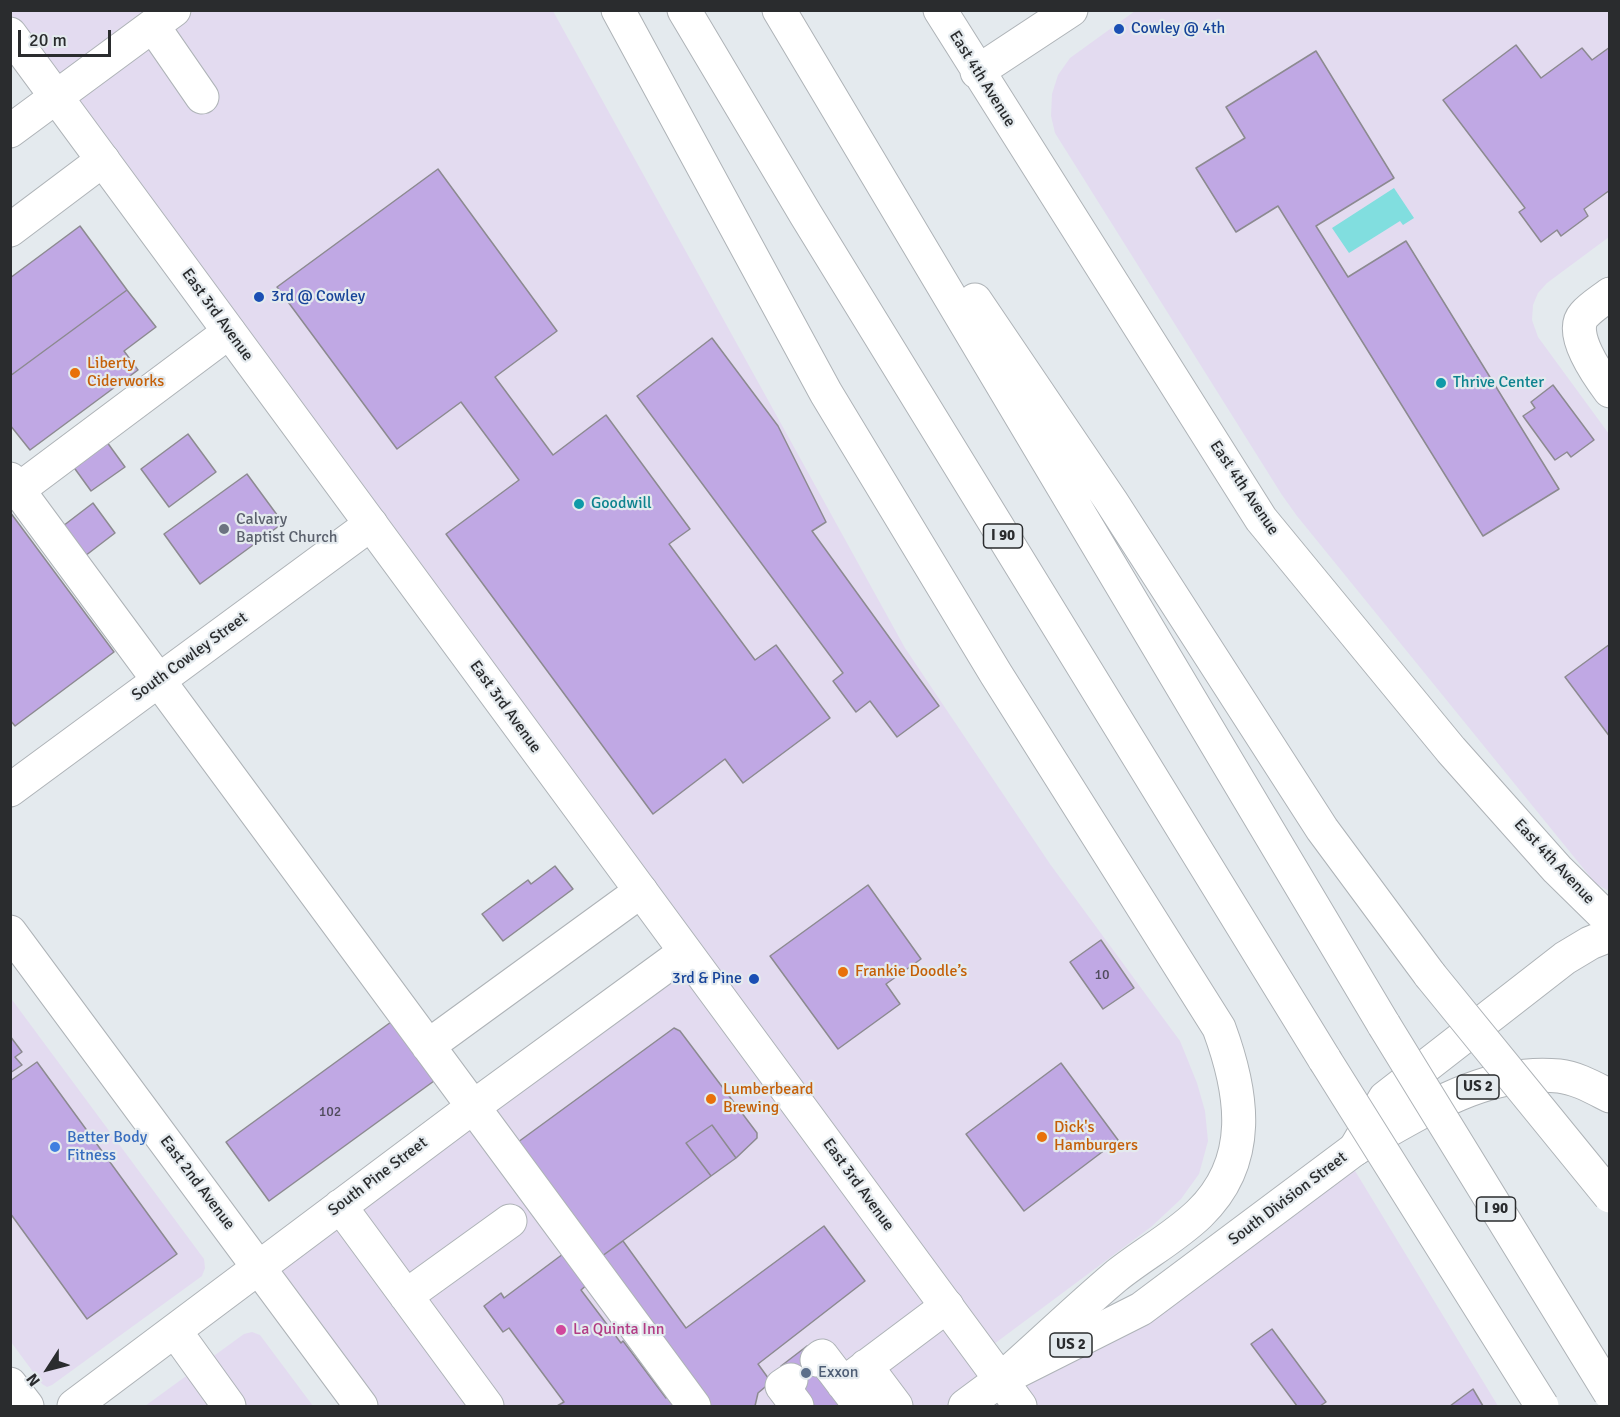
<!DOCTYPE html>
<html>
<head>
<meta charset="utf-8">
<style>
	body { margin:0 }
	#map { position:relative; width:1620px; height:1417px; overflow:hidden; background:#e4eaee; font-family:Signika,sans-serif }
	canvas { display:block }
	.frame { position:absolute; inset:0; border:12px solid #2a2c2e; pointer-events:none }
	.north { position:absolute; left:18px; top:1339px; width:60px; height:60px; -webkit-text-stroke:4px #e4eaee; paint-order:stroke; rotate:234deg; font-size:16px; font-weight:700; line-height:24px; text-align:center; color:#2a2c2e }
	.north::after { content:''; display:block; margin:auto; width:21px; height:27px; background:#2a2c2e; clip-path:polygon(50% 0,100% 100%,50% 72%,0 100%) }
	.scale { position:absolute; left:18px; top:30px; width:93px; height:27px; box-sizing:border-box; border:3px solid #2a2c2e; border-top:0; padding-left:8px; font-size:18px; line-height:21px; white-space:nowrap; color:#2a2c2e; -webkit-text-stroke:4px #e4eaee; paint-order:stroke }
</style>
</head>
<body>
<div id="map">
<canvas width="1620" height="1417"></canvas>
<div class="frame"></div>
<div class="north">N</div>
<div class="scale">20 m</div>
</div>
<script>
const ctx = document.querySelector('canvas').getContext('2d');
ctx.lineJoin = 'round';
function fillPath(path, color) { ctx.fillStyle = color; ctx.fill(path, 'evenodd'); }
function trace(path, color, width, dash) { ctx.strokeStyle = color; ctx.lineWidth = width; ctx.lineCap = dash ? 'butt' : 'round'; ctx.setLineDash(dash || []); ctx.stroke(path); }
function write(font, color, halo, rows, align = 'center') {
  ctx.font = font + ' Signika,sans-serif'; ctx.lineWidth = 4.5; ctx.setLineDash([]); ctx.textBaseline = 'middle'; ctx.strokeStyle = halo; ctx.fillStyle = color; for (const [text, x, y, turn = 0] of rows) {
    ctx.save(); ctx.translate(x, y); ctx.rotate((+turn || 0) * Math.PI / 180); ctx.textAlign = isNaN(turn) ? turn : align; if (halo) ctx.strokeText(text, 0, 0); ctx.fillText(text, 0, 0); ctx.restore();
  }
}
fillPath(new Path2D(`
	M10 11H553L905 648 1050 864 1180 1041 1197 1083 1205 1111 1208 1141 1199 1174 1181 1199 1151 1227 982 1353 1000 1380 1141 1309 1346 1156 1498 1406H361L258 1267 685 952 11 34Z
	M1135 11H1609V237L1547 283 1538 293 1533 305 1532 320 1538 337 1609 434V891L1596 884 1297 516 1282 495 1055 133 1051 116 1052 94 1058 75 1070 58Z
	M10 997 204 1259 205 1268 202 1276 52 1385 47 1387 42 1384 11 1342Z
	M252 1332 260 1335 313 1406H145L244 1334Z`), '#e3dbf0');
fillPath(new Path2D(`
	M1394 188 1414 218 1403 225 1400 221 1349 253 1332 228Z`), '#81dedf');
const building = new Path2D(`
	M1516 45 1541 78 1582 48 1592 60 1610 47V190L1584 209 1588 216 1561 236 1557 230 1541 242 1519 212 1525 208 1443 100Z
	M1316 51 1394 178 1316 226 1348 277 1406 241 1559 489 1483 536 1278 206 1236 232 1196 168 1245 138 1226 107Z
	M438 169 557 331 495 377 553 455 606 415 690 529 669 544 755 660 776 645 830 718 743 783 725 759 653 814 446 534 519 480 461 402 397 449 277 287Z
	M80 226 127 290 10 376V278Z
	M127 290 156 327 124 351 138 370 30 450 10 425V376Z
	M712 338 778 426 826 522 812 531 939 706 897 737 870 701 856 712 833 681 843 673 637 396Z
	M1553 385 1594 440 1571 457 1567 452 1555 460 1523 416 1535 408 1531 402Z
	M188 434 216 472 169 507 141 469Z
	M104 438 125 467 91 491 70 462Z
	M247 474 283 523 200 584 164 534Z
	M93 503 115 533 85 556 63 526Z
	M10 512 114 652 15 726 10 720Z
	M1610 644V737L1565 677Z
	M555 866 573 889 503 941 482 914 528 880 531 884Z
	M868 885 921 959 886 984 900 1004 838 1049 770 956Z
	M1101 940 1134 988 1103 1009 1070 962Z
	M391 1022 434 1081 269 1201 226 1142Z
	M674 1028 680 1031 757 1133V1138L736 1158 712 1125 686 1143 711 1176 598 1259 514 1145Z
	M10 1036 22 1052 15 1057 22 1065 10 1073Z
	M37 1062 177 1254 87 1319 10 1213V1081Z
	M1061 1063 1118 1140 1024 1211 966 1134Z
	M712 1125 736 1158 711 1176 686 1143Z
	M824 1226 865 1281 758 1364 771 1382 758 1393 755 1406H706L598 1259 623 1241 686 1328Z
	M567 1251 590 1282 581 1290 621 1343 623 1341 666 1398 675 1392 686 1406H557L564 1402 509 1328 503 1332 484 1306 501 1293 504 1298Z
	M1272 1329 1326 1402 1320 1406H1297L1251 1344Z
	M807 1346 851 1406H810L781 1366Z
	M1473 1389 1483 1406H1450Z`);
fillPath(building, '#c0a8e4');
trace(building, '#8c8a90', 1.5);
const minor = new Path2D(`
	M940 10 1261 519 1451 750 1557 869 1610 921
	M153 26 202 97
	M977 72 1071 10
	M10 131 174 10
	M10 230 103 160
	M1610 294C1601 301 1591 307 1584 315 1568 333 1598 375 1610 391
	M10 479 694 1406
	M18 490 229 332
	M10 790 371 524
	M428 1046 641 891
	M1355 1149 1385 1098 1565 958 1590 943 1610 935
	M340 1206 487 1406
	M406 1296 510 1221
	M175 1331 229 1406
	M817 1360 822 1356 860 1406
	M866 1366 896 1406
	M791 1380 782 1386 797 1406
	M10 1384 27 1406
	M843 1384 947 1306
	M74 1406 473 1107 685 952`);
const major = new Path2D(`
	M10 34 1020 1406
	M10 932 361 1406
	M965 1406 1000 1380 1141 1309 1355 1149`);
const highway = new Path2D(`
	M618 10 826 393 996 674 1219 1028C1243 1093 1254 1161 1199 1214 1174 1238 1142 1255 1115 1277 1076 1310 1039 1346 1000 1380
	M684 10 806 215 1325 1060
	M779 10 1384 1025
	M975 300 1111 501 1322 829 1430 975
	M1355 1149C1418 1115 1484 1068 1559 1076 1577 1078 1594 1088 1610 1096`);
trace(minor, '#aeb3b7', 35);
trace(major, '#aeb3b7', 35);
trace(highway, '#aeb3b7', 35);
trace(minor, '#fff', 33);
trace(major, '#fff', 33);
trace(highway, '#fff', 33);
const highwayBridge = new Path2D(`
	M1430 975 1610 1196
	M1384 1025 1610 1393
	M1325 1060 1542 1406`);
trace(highwayBridge, '#aeb3b7', 35, []);
trace(highwayBridge, '#fff', 33);
for (const [x, y, r, color] of [
	[1119,29,6,"#1a4fb4"],
	[259,297,6,"#1a4fb4"],
	[75,373,6,"#e8710a"],
	[1441,383,6,"#0f9aa8"],
	[579,504,6,"#0f9aa8"],
	[224,529,6,"#6b7280"],
	[843,972,6,"#e8710a"],
	[754,979,6,"#1a4fb4"],
	[711,1099,6,"#e8710a"],
	[1042,1137,6,"#e8710a"],
	[55,1147,6,"#3f7fe0"],
	[561,1330,6,"#d1479c"],
	[806,1373,6,"#5c6f8a"]
]) { const dot = new Path2D(); dot.arc(x, y, r, 0, 2 * Math.PI); ctx.fillStyle = color; ctx.fill(dot); trace(dot, '#e4eaee', 2); }
write('14px', '#504b5c', null, [
	["10",1102,975],
	["102",330,1112]
]);
for (const [x, y, w] of [
	[1003,536,39],
	[1478,1087,42],
	[1496,1209,39],
	[1071,1345,42]
]) { const box = new Path2D(); box.roundRect(x - w / 2, y - 12, w, 24, 4.5); ctx.fillStyle = '#e4eaee'; ctx.fill(box); trace(box, '#2a2c2e', 1.5); }
write('bold 15px', '#2a2c2e', null, [
	["I 90",1003,536],
	["US 2",1478,1087],
	["I 90",1496,1209],
	["US 2",1071,1345]
]);
write('16px', '#164399', '#e4eaee', [
	["Cowley @ 4th",1131,29],
	["3rd @ Cowley",271,297],
	["3rd & Pine",742,979,"right"]
], 'left');
write('16px', '#2a2c2e', '#e4eaee', [
	["East 4th Avenue",982,79,58],
	["East 3rd Avenue",217,315,54],
	["East 4th Avenue",1244,488,56],
	["South Cowley Street",190,657,-36],
	["East 3rd Avenue",505,707,54],
	["East 4th Avenue",1554,862,47],
	["South Pine Street",378,1177,-37],
	["East 2nd Avenue",197,1183,53],
	["East 3rd Avenue",858,1185,54],
	["South Division Street",1288,1199,-37]
]);
write('16px', '#c56008', '#e4eaee', [
	["Liberty",87,364],
	["Ciderworks",87,382],
	["Frankie Doodle’s",855,972],
	["Lumberbeard",723,1090],
	["Brewing",723,1108],
	["Dick's",1054,1128],
	["Hamburgers",1054,1146]
], 'left');
write('16px', '#0d838f', '#e4eaee', [
	["Thrive Center",1453,383],
	["Goodwill",591,504]
], 'left');
write('16px', '#5b616d', '#e4eaee', [
	["Calvary",236,520],
	["Baptist Church",236,538]
], 'left');
write('16px', '#366cbe', '#e4eaee', [
	["Better Body",67,1138],
	["Fitness",67,1156]
], 'left');
write('16px', '#b23c85', '#e4eaee', [
	["La Quinta Inn",573,1330]
], 'left');
write('16px', '#4e5e75', '#e4eaee', [
	["Exxon",818,1373]
], 'left');
</script>
</body>
</html>
